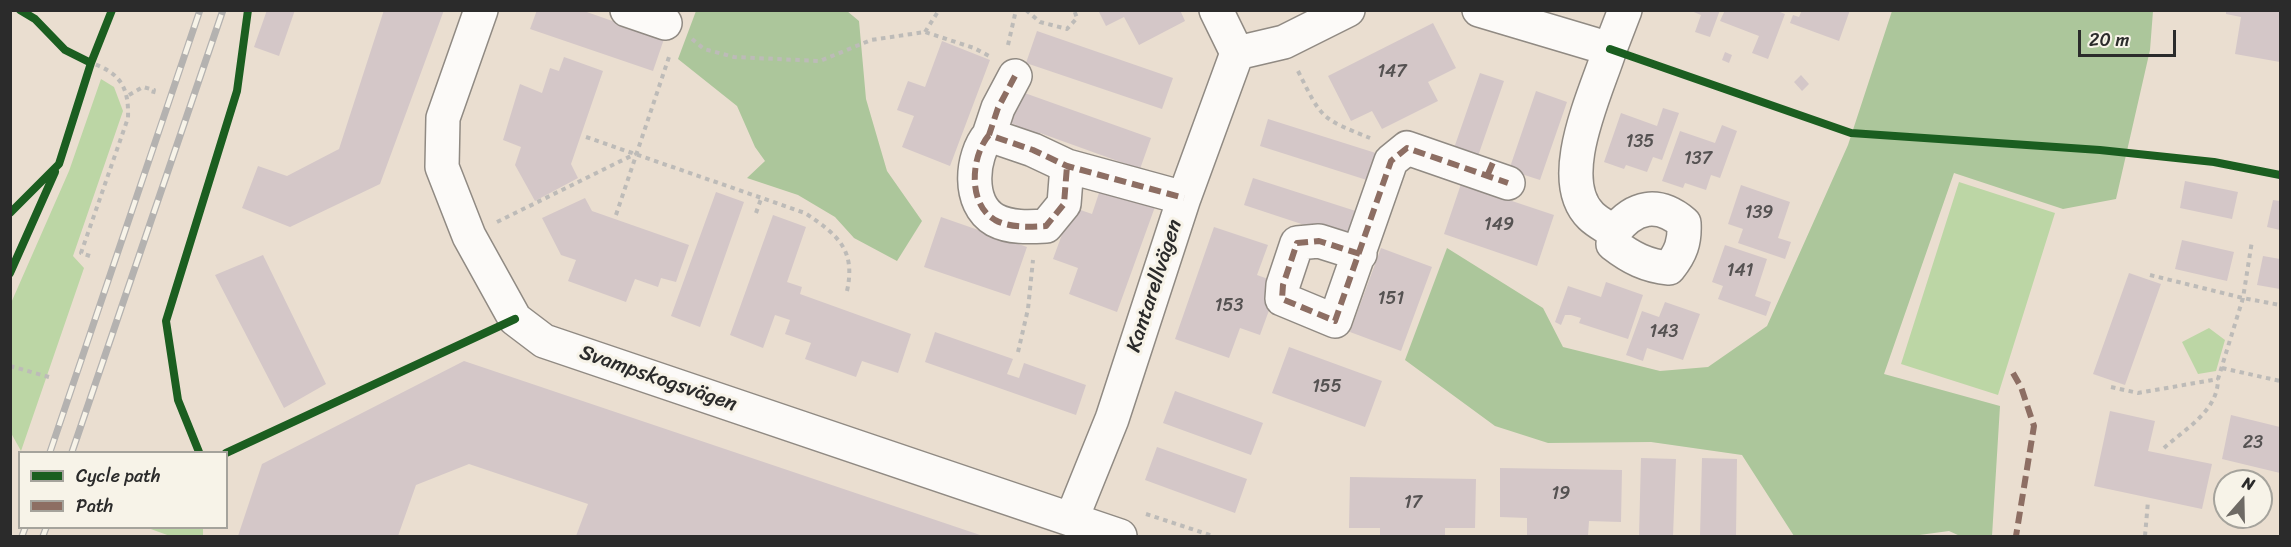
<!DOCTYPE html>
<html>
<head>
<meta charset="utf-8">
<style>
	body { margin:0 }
	#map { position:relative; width:2291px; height:547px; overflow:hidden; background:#eaded0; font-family:Sriracha,sans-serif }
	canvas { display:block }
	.frame { position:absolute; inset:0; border:12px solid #2b2b2b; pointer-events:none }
	.legend { position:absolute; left:18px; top:451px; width:210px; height:78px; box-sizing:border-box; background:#f7f3e8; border:2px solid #a5a39c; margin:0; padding:8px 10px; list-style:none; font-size:18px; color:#2b2b2b }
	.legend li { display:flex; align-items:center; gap:12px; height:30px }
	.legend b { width:30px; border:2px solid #a5a39c }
	.north { position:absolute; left:2213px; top:469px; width:60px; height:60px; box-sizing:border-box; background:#f7f3e8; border:2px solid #a5a39c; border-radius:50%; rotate:20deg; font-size:16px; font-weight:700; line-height:24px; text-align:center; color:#2b2b2b }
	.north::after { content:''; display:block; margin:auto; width:21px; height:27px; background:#6e6a65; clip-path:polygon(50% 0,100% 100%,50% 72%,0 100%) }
	.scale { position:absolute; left:2078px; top:30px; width:98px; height:27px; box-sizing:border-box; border:3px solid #2b2b2b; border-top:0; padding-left:8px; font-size:18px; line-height:21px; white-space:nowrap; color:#2b2b2b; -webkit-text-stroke:4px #f7f3e8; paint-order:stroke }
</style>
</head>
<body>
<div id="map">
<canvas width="2291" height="547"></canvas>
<div class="frame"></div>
<ul class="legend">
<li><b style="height:8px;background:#1b5e20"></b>Cycle path</li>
<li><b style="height:8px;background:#8d6e63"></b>Path</li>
</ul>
<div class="north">N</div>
<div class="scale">20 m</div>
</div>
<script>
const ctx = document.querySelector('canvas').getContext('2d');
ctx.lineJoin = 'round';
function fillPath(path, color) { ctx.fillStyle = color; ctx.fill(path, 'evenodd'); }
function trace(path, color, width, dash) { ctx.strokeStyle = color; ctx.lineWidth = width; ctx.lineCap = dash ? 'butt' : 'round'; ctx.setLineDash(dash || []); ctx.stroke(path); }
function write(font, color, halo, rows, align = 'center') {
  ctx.font = font + ' Sriracha,sans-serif'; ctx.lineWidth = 6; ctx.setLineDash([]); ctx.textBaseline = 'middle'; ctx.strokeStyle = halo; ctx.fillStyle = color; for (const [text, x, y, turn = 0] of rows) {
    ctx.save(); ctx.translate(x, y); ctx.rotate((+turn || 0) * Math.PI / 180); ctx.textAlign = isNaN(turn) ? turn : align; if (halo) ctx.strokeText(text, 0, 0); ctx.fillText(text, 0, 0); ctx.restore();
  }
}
fillPath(new Path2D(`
	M101 79 114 87 123 111 73 256 84 268 21 451 11 433V303L69 171Z
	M1959 182 2055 213 1998 395 1901 364Z
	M2209 328 2225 340 2216 371 2198 374 2182 342Z
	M148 528H203V536H170Z`), '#bcd6a5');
fillPath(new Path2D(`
	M696 11H847L859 21 866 99 887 171 922 221 897 261 854 238 835 217 798 195 747 178 765 161 755 147 737 106 678 59Z
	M1892 11H2153L2150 50 2116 199 2063 209 1954 173 1884 374 2000 406 1992 536H1960L1949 531 1912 536H1794L1742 455 1651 442 1548 443 1495 426 1405 360 1447 248 1543 308 1563 347 1660 371 1708 367 1767 326 1848 145Z`), '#acc69b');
fillPath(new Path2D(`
	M267 10H295L279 56 254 47Z
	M384 10H444L380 184 290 227 242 208 258 166 287 176 339 149Z
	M537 10H581L664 39 653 71 530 29Z
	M1098 10H1180L1185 21 1139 45 1124 17 1106 26Z
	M1720 10 1710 37 1695 32 1701 15 1689 10Z
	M1725 10H1775L1785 14 1768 59 1752 53 1759 36 1720 21Z
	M1802 10H1850L1839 41 1790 23 1793 15 1799 17Z
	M2226 10H2280V62L2235 54 2241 17 2226 14Z
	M1433 23 1456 68 1428 82 1438 101 1382 129 1372 111 1351 121 1328 76Z
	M1037 31 1173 78 1162 109 1026 63Z
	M942 41 990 60 950 166 902 147 914 116 897 110 908 81 925 87Z
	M1725 52 1732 55 1729 63 1722 60Z
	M564 57 603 71 571 164 578 178 535 201 515 165 521 147 503 140 520 84 542 93 550 68 559 71Z
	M1480 73 1504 81 1477 159 1453 151Z
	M1801 75 1809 84 1802 91 1794 82Z
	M1019 91 1151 138 1140 169 1040 133 1036 145 1012 136 1016 125 1007 122Z
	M1536 91 1567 102 1540 180 1509 170Z
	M1663 108 1679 113 1662 160 1653 157 1647 172 1626 165 1624 169 1604 162 1621 113 1657 126Z
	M1268 119 1382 155 1373 182 1260 146Z
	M1722 125 1737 131 1720 178 1711 175 1706 190 1685 183 1683 188 1662 181 1680 131 1715 143Z
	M1253 178 1365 214 1356 242 1244 205Z
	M2185 181 2238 192 2232 219 2180 208Z
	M1102 184 1156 204 1117 312 1069 294 1078 268 1053 259 1072 207 1092 214Z
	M1461 184 1554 215 1537 266 1444 234Z
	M1741 185 1790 202 1778 238 1791 242 1785 259 1738 243 1743 229 1728 224Z
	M716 192 744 202 700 327 671 316Z
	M585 198 592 211 689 245 676 282 661 278 658 287 635 279 626 302 568 281 576 260 561 255 542 218Z
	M2273 200 2280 201V230L2267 227Z
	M773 215 806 227 787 282 802 287 800 294 911 334 898 373 862 361 856 377 805 359 811 343 785 334 790 320 775 315 763 348 730 335Z
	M941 217 1027 247 1010 296 924 267Z
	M1214 227 1268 245 1257 275 1279 283 1260 335 1240 328 1229 358 1175 339Z
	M2182 240 2234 252 2227 281 2175 269Z
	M1725 245 1767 259 1755 296 1771 302 1766 316 1718 299 1723 286 1712 282Z
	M1381 248 1432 267 1401 351 1350 332Z
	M263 255 326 384 284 408 215 275Z
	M2263 256 2280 259V289L2257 285Z
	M2129 273 2161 284 2125 385 2093 374Z
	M1606 282 1643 295 1628 339 1579 323 1581 318 1571 315H1565L1561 325 1555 322 1568 286 1601 297Z
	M1665 302 1700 314 1683 360 1647 348 1643 361 1626 355 1642 311 1659 317Z
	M935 332 1013 359 1007 374 1019 378 1024 363 1086 385 1076 415 925 362Z
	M1289 347 1382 381 1365 427 1272 393Z
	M464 361 983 536H576L588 504 469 464 416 485 398 536H238L262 464Z
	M1175 391 1263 423 1251 455 1163 423Z
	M2110 411 2155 421 2148 451 2212 464 2202 509 2094 486Z
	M2231 415 2280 427V473L2222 459Z
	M1157 447 1247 479 1235 513 1145 480Z
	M1641 458 1676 459 1673 536H1639Z
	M1702 458 1737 459 1736 536H1700Z
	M1500 468 1622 470 1621 522 1589 521 1588 536H1527V518L1500 517Z
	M1350 477 1476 479 1475 528H1445V536H1380V528H1349Z`), '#d4c7c8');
const minor = new Path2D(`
	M481 10 443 118 442 167 469 236 515 319 544 341 1120 536
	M627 10 665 23
	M1479 10 1610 49 1625 10
	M1610 49C1597 91 1553 179 1591 216 1597 222 1607 227 1614 232L1613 244C1631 258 1647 266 1669 268 1681 253 1685 242 1684 223 1658 201 1634 206 1614 232
	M1237 53 1284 42 1348 10
	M1015 76 998 108 989 135 1033 150 1067 166 1184 198
	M989 135C971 156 967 204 995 220 1010 228 1029 227 1046 226L1064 204 1067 166
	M1360 254 1319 241 1297 243 1283 285 1282 299 1335 321 1391 161 1407 148 1508 183
	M1072 518 1112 419 1184 198 1237 53 1216 10`);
trace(minor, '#908a83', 36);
trace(new Path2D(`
	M1026 10 1040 22 1067 29 1077 18 1074 10
	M925 32 939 10
	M692 39 704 49 734 57 820 61 871 40 925 32 974 48 991 57
	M1008 45 1016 10
	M1298 71C1322 119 1320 118 1370 138
	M129 95 143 87 154 90 153 94
	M586 137 805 213C838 235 856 250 847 291
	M756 213 762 196
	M616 215 670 54
	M497 222 635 154
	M90 256 81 253 128 118C129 88 121 73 91 63
	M2150 275 2243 298 2280 305
	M1018 352 1028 309 1033 260
	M10 366 49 377
	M2222 368 2280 381
	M2111 387 2138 393 2218 379
	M2164 448C2186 428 2218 411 2218 379L2243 298 2252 241
	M1146 514 1213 536
	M2145 536 2148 501`), '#bdbbb8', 4, [4.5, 4.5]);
trace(minor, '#fcfaf8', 33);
const rail = new Path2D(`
	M50 452 200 10
	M72 452 223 10
	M22 536 25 528
	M43 536 46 528`);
trace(rail, '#b4b2b0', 7);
trace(rail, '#f7f3e8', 4.5, [14]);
trace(new Path2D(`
	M1015 76 998 108 989 135 1033 150 1067 166 1184 198
	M989 135C971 156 967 204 995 220 1010 228 1029 227 1046 226L1064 204 1067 166
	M1488 174 1494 160
	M1360 254 1319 241 1297 243 1283 285 1282 299 1335 321 1391 161 1407 148 1508 183
	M2013 373 2021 387 2034 426 2016 536`), '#8d6e63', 6, [12, 6]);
trace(new Path2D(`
	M20 10 35 19 65 50 91 63
	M1610 49 1851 133 2100 150 2214 162 2280 175
	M10 213 59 164 91 63 112 10
	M10 273 55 172
	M199 452 178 400 166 321 237 91 248 10
	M226 453 515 319`), '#1b5e20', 8);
write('18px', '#555252', null, [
	["147",1392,72],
	["135",1640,142],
	["137",1698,159],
	["139",1759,213],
	["149",1499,225],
	["141",1740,271],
	["151",1391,299],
	["153",1229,306],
	["143",1664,332],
	["155",1327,387],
	["23",2253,443],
	["19",1561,494],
	["17",1413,503]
]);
write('21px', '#2b2b2b', '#f7f3e8', [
	["Kantarellvägen",1155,286,-72],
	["Svampskogsvägen",658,379,19]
]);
</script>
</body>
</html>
